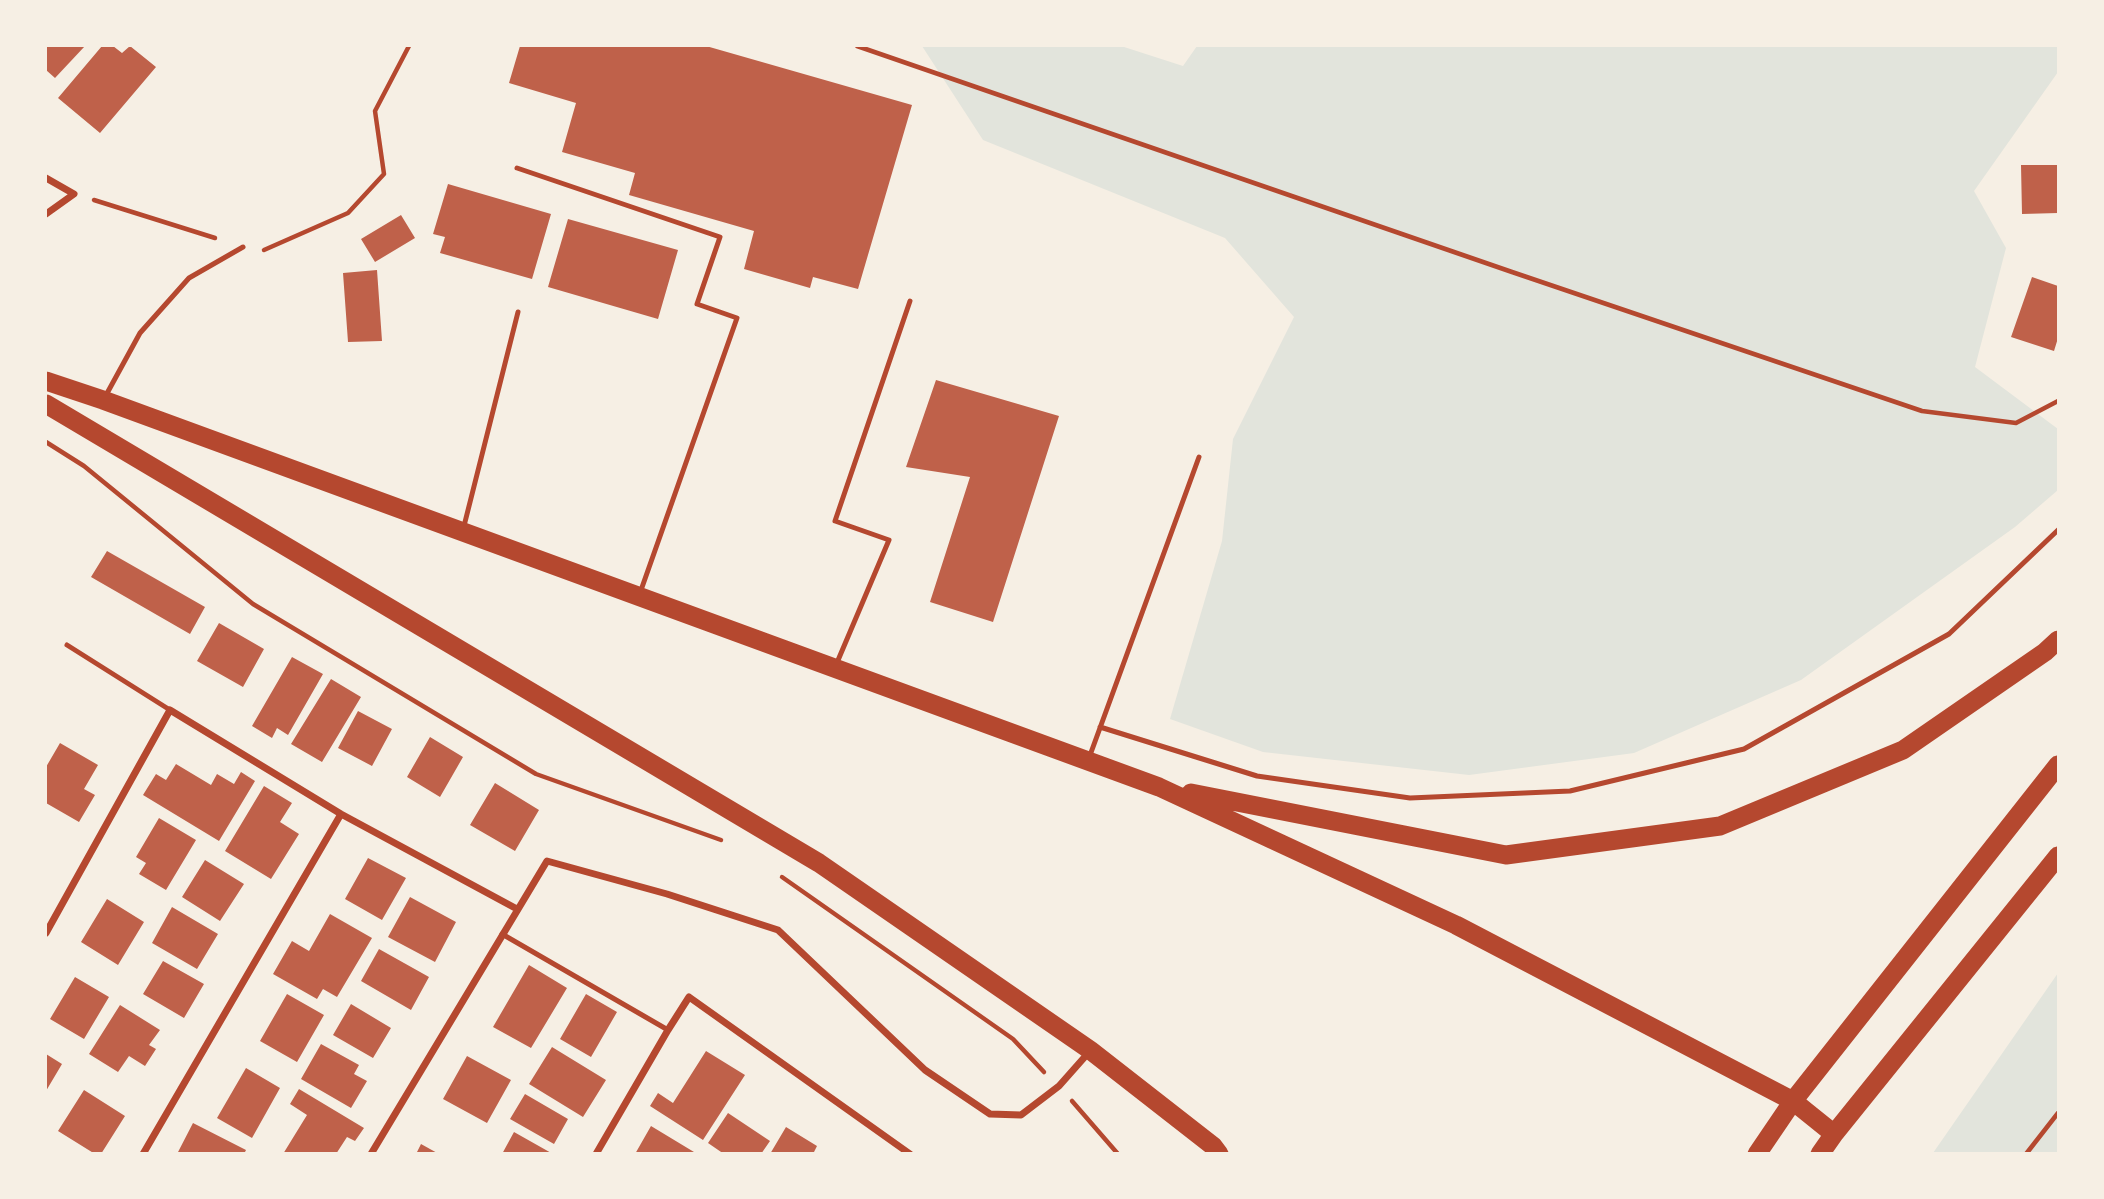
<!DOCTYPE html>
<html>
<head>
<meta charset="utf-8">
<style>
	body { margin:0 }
	#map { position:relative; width:2104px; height:1199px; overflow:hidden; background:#f6efe4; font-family:"DM Sans",sans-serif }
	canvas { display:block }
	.frame { position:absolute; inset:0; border:47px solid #f6efe4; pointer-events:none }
</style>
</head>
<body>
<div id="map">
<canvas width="2104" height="1199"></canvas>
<div class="frame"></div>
</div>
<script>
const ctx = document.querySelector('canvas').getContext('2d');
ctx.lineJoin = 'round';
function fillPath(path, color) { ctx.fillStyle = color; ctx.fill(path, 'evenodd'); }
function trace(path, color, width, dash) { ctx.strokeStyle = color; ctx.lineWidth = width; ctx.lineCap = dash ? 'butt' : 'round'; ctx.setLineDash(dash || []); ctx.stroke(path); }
fillPath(new Path2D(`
	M922 46H1121L1183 66 1197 46H2058V72L1974 191 2006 248 1975 367 2058 429V490L2015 527 1801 680 1634 753 1469 775 1263 752 1170 719 1222 541 1233 439 1294 317 1225 238 983 140Z
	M2058 973V1153H1933Z`), '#e2e4dc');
fillPath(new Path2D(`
	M46 46H85L55 78 46 70Z
	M102 46H113L122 53 130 46 156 67 100 133 58 98Z
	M520 46H706L912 105 858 289 813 277 810 288 744 269 754 231 629 195 635 173 562 152 576 103 509 83Z
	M2021 165H2058V213L2022 214Z
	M448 184 551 214 532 279 440 253 445 237 433 234Z
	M401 215 415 238 375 262 361 239Z
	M568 219 678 250 658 319 548 287Z
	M377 270 382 341 348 342 343 273Z
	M2032 277 2058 286V338L2054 351 2011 337Z
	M936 380 1059 416 993 622 930 602 970 477 906 467Z
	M107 551 205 607 190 634 91 577Z
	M219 623 264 649 243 687 197 661Z
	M292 657 323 674 288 735 277 728 272 738 252 726Z
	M331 679 361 697 322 762 291 744Z
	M358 711 392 729 372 766 338 748Z
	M430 737 463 757 440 797 407 777Z
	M60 743 98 765 84 789 95 795 79 822 46 803V767Z
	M176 764 211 785 217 774 234 784 241 772 255 781 219 841 143 795 156 774 166 780Z
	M495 783 539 810 515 851 470 825Z
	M264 786 292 803 280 822 299 834 271 879 225 851Z
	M159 818 196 840 166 890 139 874 146 863 136 857Z
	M368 858 406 878 382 920 345 899Z
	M205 860 244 884 220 921 182 897Z
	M410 897 456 922 435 962 388 937Z
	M107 899 144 922 118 965 81 942Z
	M172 907 218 934 197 969 152 943Z
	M330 914 372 938 337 997 323 989 317 999 273 974 292 941 309 951Z
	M379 949 429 977 411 1010 361 981Z
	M163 961 204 984 184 1018 143 994Z
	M529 965 567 988 531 1048 493 1027Z
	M75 977 109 997 84 1039 50 1019Z
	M287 994 324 1015 297 1062 260 1041Z
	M586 994 617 1012 591 1057 560 1039Z
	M351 1004 391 1028 373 1058 333 1035Z
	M120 1005 160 1030 149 1045 156 1049 145 1066 129 1056 118 1072 89 1054Z
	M321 1044 359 1065 354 1074 367 1081 351 1108 301 1079Z
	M552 1047 606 1080 583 1117 529 1084Z
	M706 1051 745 1075 703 1140 650 1106 658 1093 673 1103Z
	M46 1054 62 1064 46 1091Z
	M467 1056 511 1080 487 1123 443 1099Z
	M246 1068 280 1088 252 1138 217 1118Z
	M299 1089 364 1128 355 1141 347 1137 336 1154H283L307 1115 290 1104Z
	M84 1090 125 1116 101 1154H95L58 1131Z
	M525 1094 568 1119 554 1144 510 1119Z
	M728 1113 770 1141 761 1154H724L708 1143Z
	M193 1123 246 1150 244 1154H177Z
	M651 1126 694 1152 693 1154H635Z
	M786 1127 817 1146 813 1154H770Z
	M514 1132 553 1154H502Z
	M421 1144 439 1154H416Z`), '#bf614a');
trace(new Path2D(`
	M857 46 1512 272 1922 411 2016 423 2058 401
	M94 200 215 238
	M264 250 348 213 384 174 375 111 409 46
	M46 442 84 466 253 604 536 774 721 840
	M782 877 1013 1039 1044 1072
	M1072 1101 1118 1154
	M2026 1154 2058 1113`), '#b5482f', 4.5);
trace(new Path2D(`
	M517 168 720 237 697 304 737 318 640 593
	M105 397 140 333 189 278 243 247
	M464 526 518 312
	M67 645 170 710
	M836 665 889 540 835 521 910 301
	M1100 727 1257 776 1410 798 1570 791 1744 749 1949 634 2058 530
	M1089 758 1199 457
	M502 934 668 1030`), '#b5482f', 5);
trace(new Path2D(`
	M46 178 74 194 46 214
	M46 933 170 710 341 814 517 909
	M143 1154 341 814
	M371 1154 547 861 667 894 778 930 925 1070 990 1114 1021 1115 1059 1086 1090 1051
	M596 1154 668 1030 689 997 910 1154`), '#b5482f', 7);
trace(new Path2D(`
	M46 381 103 400 1159 787 1456 925 1793 1101 1834 1134
	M46 404 819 863 1090 1050 1213 1146 1219 1154
	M1191 793 1506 855 1720 826 1903 750 2045 652 2058 640
	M1757 1154 1793 1101 2058 765
	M1820 1154 1834 1134 2058 856`), '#b5482f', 19);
</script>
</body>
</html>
